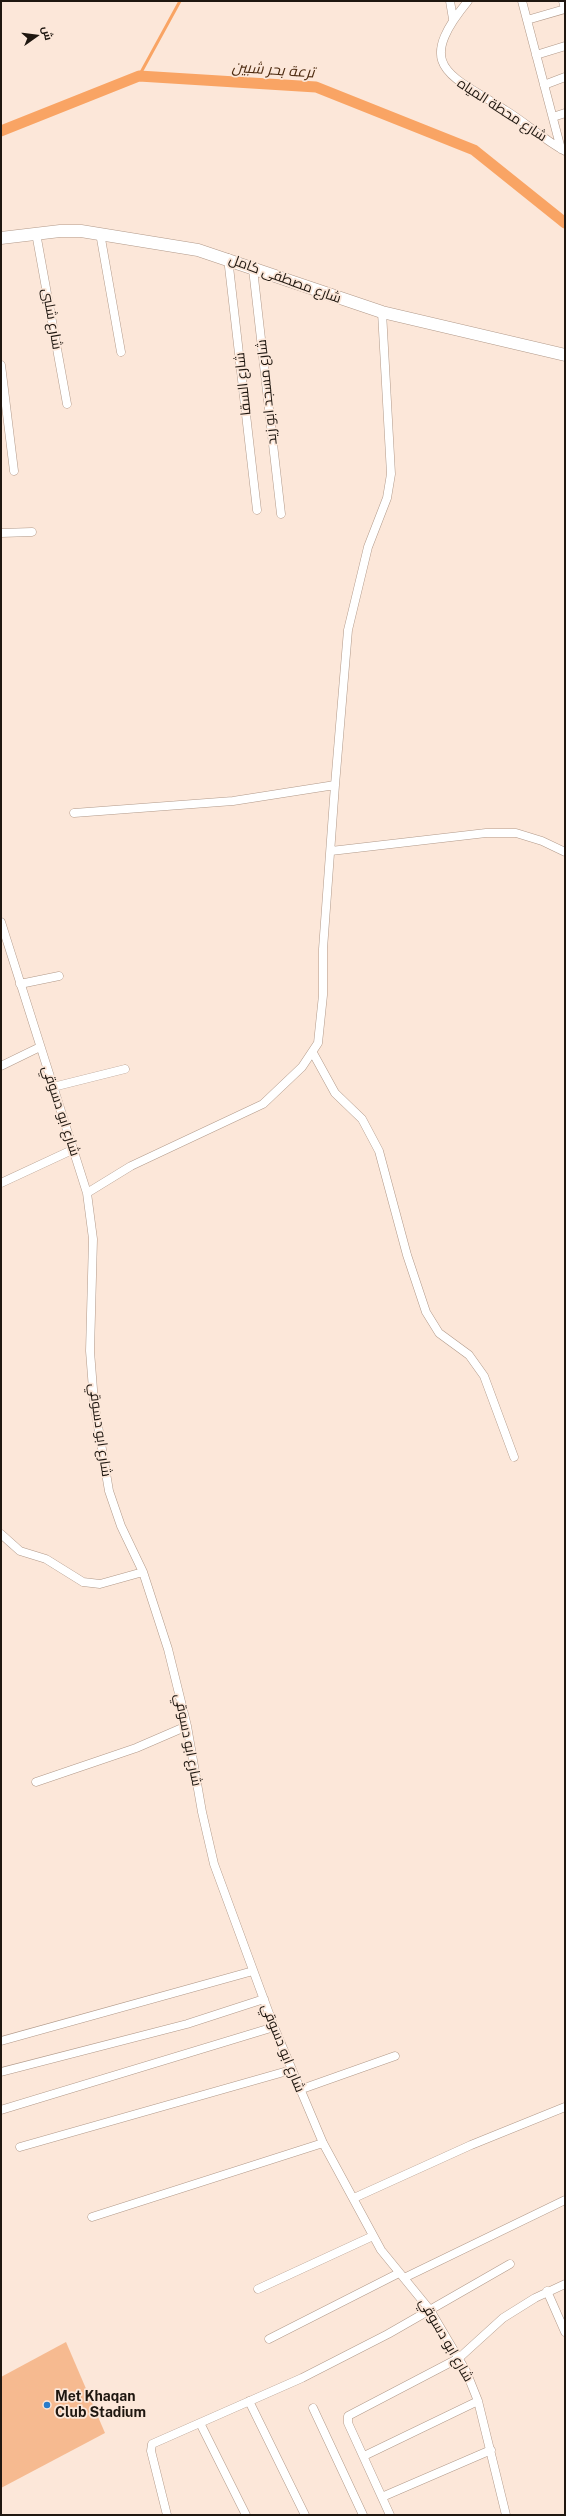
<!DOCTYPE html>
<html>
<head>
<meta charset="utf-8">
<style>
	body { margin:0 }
	#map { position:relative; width:566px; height:2516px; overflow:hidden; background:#fce7d9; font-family:"Public Sans",Cairo,sans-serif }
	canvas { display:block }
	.frame { position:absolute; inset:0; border:2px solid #1f1710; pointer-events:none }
	.north { position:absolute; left:16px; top:16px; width:40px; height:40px; -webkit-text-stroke:3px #fce7d9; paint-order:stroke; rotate:76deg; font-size:11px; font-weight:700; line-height:16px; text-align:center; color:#1f1710 }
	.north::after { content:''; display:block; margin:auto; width:14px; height:18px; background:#1f1710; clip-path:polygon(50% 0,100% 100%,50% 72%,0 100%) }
</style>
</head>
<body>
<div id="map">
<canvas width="566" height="2516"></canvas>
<div class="frame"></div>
<div class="north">ش</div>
</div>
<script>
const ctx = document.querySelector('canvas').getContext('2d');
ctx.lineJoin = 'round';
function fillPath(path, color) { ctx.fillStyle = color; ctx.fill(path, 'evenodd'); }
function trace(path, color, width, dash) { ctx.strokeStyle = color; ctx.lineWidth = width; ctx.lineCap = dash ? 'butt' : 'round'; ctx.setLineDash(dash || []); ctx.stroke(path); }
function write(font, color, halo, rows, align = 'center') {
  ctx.font = font + ' "Public Sans",Cairo,sans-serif'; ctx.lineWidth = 3.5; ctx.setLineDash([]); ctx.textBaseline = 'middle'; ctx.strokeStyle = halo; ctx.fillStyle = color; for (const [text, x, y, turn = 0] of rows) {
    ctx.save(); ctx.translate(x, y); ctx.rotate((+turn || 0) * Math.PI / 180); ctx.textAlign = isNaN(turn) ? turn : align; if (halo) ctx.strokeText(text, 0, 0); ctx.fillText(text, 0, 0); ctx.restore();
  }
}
fillPath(new Path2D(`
	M66 2342 105 2433 1 2488V2377Z`), '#f6ba90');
trace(new Path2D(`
	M139 76 180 1`), '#f9a464', 3);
trace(new Path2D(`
	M1 131 139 76 316 87 474 150 565 223`), '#f9a464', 11);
const street = new Path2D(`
	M450 1 453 19
	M468 1C413 68 450 74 505 110 525 122 544 140 565 151
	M522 1 561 149
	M527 20 565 9 563 1
	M536 55 565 46
	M544 85 565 77
	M553 117 565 113
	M36 233 67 404
	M100 233 121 352
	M228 258 257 510
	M253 269 281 514
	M1 365 14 471
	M1 533 32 532
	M74 813 233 801 335 785
	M331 851 486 833H516L542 841 565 852
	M1 922 87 1193 93 1239 90 1351 94 1402 109 1491 121 1526 143 1572 168 1649 187 1726 202 1812 214 1864 274 2027 323 2143 381 2250 430 2310 466 2371 478 2401 506 2515
	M20 984 59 976
	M313 1053 335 1093 362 1119 379 1151 407 1255 426 1312 439 1333 469 1355 484 1376 514 1457
	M1 1066 40 1047
	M53 1087 125 1069
	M1 1183 72 1150
	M87 1193 131 1166 263 1104 302 1067 318 1043 323 995V949L335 785 348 630 368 547 387 498 391 474 382 312
	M1 1534 20 1551 46 1559 83 1582 100 1584 143 1572
	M36 1782 136 1748 187 1726
	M1 2041 253 1971
	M1 2072 187 2024 264 1999
	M299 2090 395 2056
	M1 2110 274 2027
	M20 2147 291 2070
	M354 2198 471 2145 565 2107
	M92 2217 323 2143
	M404 2278 565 2200
	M258 2289 373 2236
	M547 2291 565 2332
	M269 2339 399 2273
	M249 2401 305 2515
	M313 2408 363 2515
	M200 2423 246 2515
	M364 2456 478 2401
	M382 2497 491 2450
	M167 2515 151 2451 152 2444 302 2378 388 2334 510 2264
	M390 2515 348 2423V2416L459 2358 503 2318 535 2298 565 2284`);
const secondary = new Path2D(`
	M1 238 60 231H81L198 250 382 312 565 355`);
trace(street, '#b19989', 9);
trace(secondary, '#b19989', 13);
trace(street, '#fff', 8);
trace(secondary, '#fff', 12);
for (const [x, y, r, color] of [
	[47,2405,4,"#297cca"]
]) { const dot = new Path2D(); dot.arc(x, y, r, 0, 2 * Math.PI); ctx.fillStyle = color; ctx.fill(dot); trace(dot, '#fce7d9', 1.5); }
write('14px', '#1f1710', '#fce7d9', [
	["شارع محطة المياه",502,110,33],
	["شارع مصطفى كامل",285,279,20],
	["شارع شلبى",52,319,80],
	["شارع السقا",243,384,-96],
	["شارع مسجد ابو زيد",267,392,-96],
	["شارع ابو دسوقي",61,1111,72],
	["شارع ابو دسوقي",100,1430,82],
	["شارع ابو دسوقي",188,1740,79],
	["شارع ابو دسوقي",283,2048,68],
	["شارع ابو دسوقي",446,2340,60]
]);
write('bold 14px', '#1f1710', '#fce7d9', [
	["Met Khaqan",55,2397],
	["Club Stadium",55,2413]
], 'left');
write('italic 15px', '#4c2a0f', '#fce7d9', [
	["ترعة بحر شبين",273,70,4]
]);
</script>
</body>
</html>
